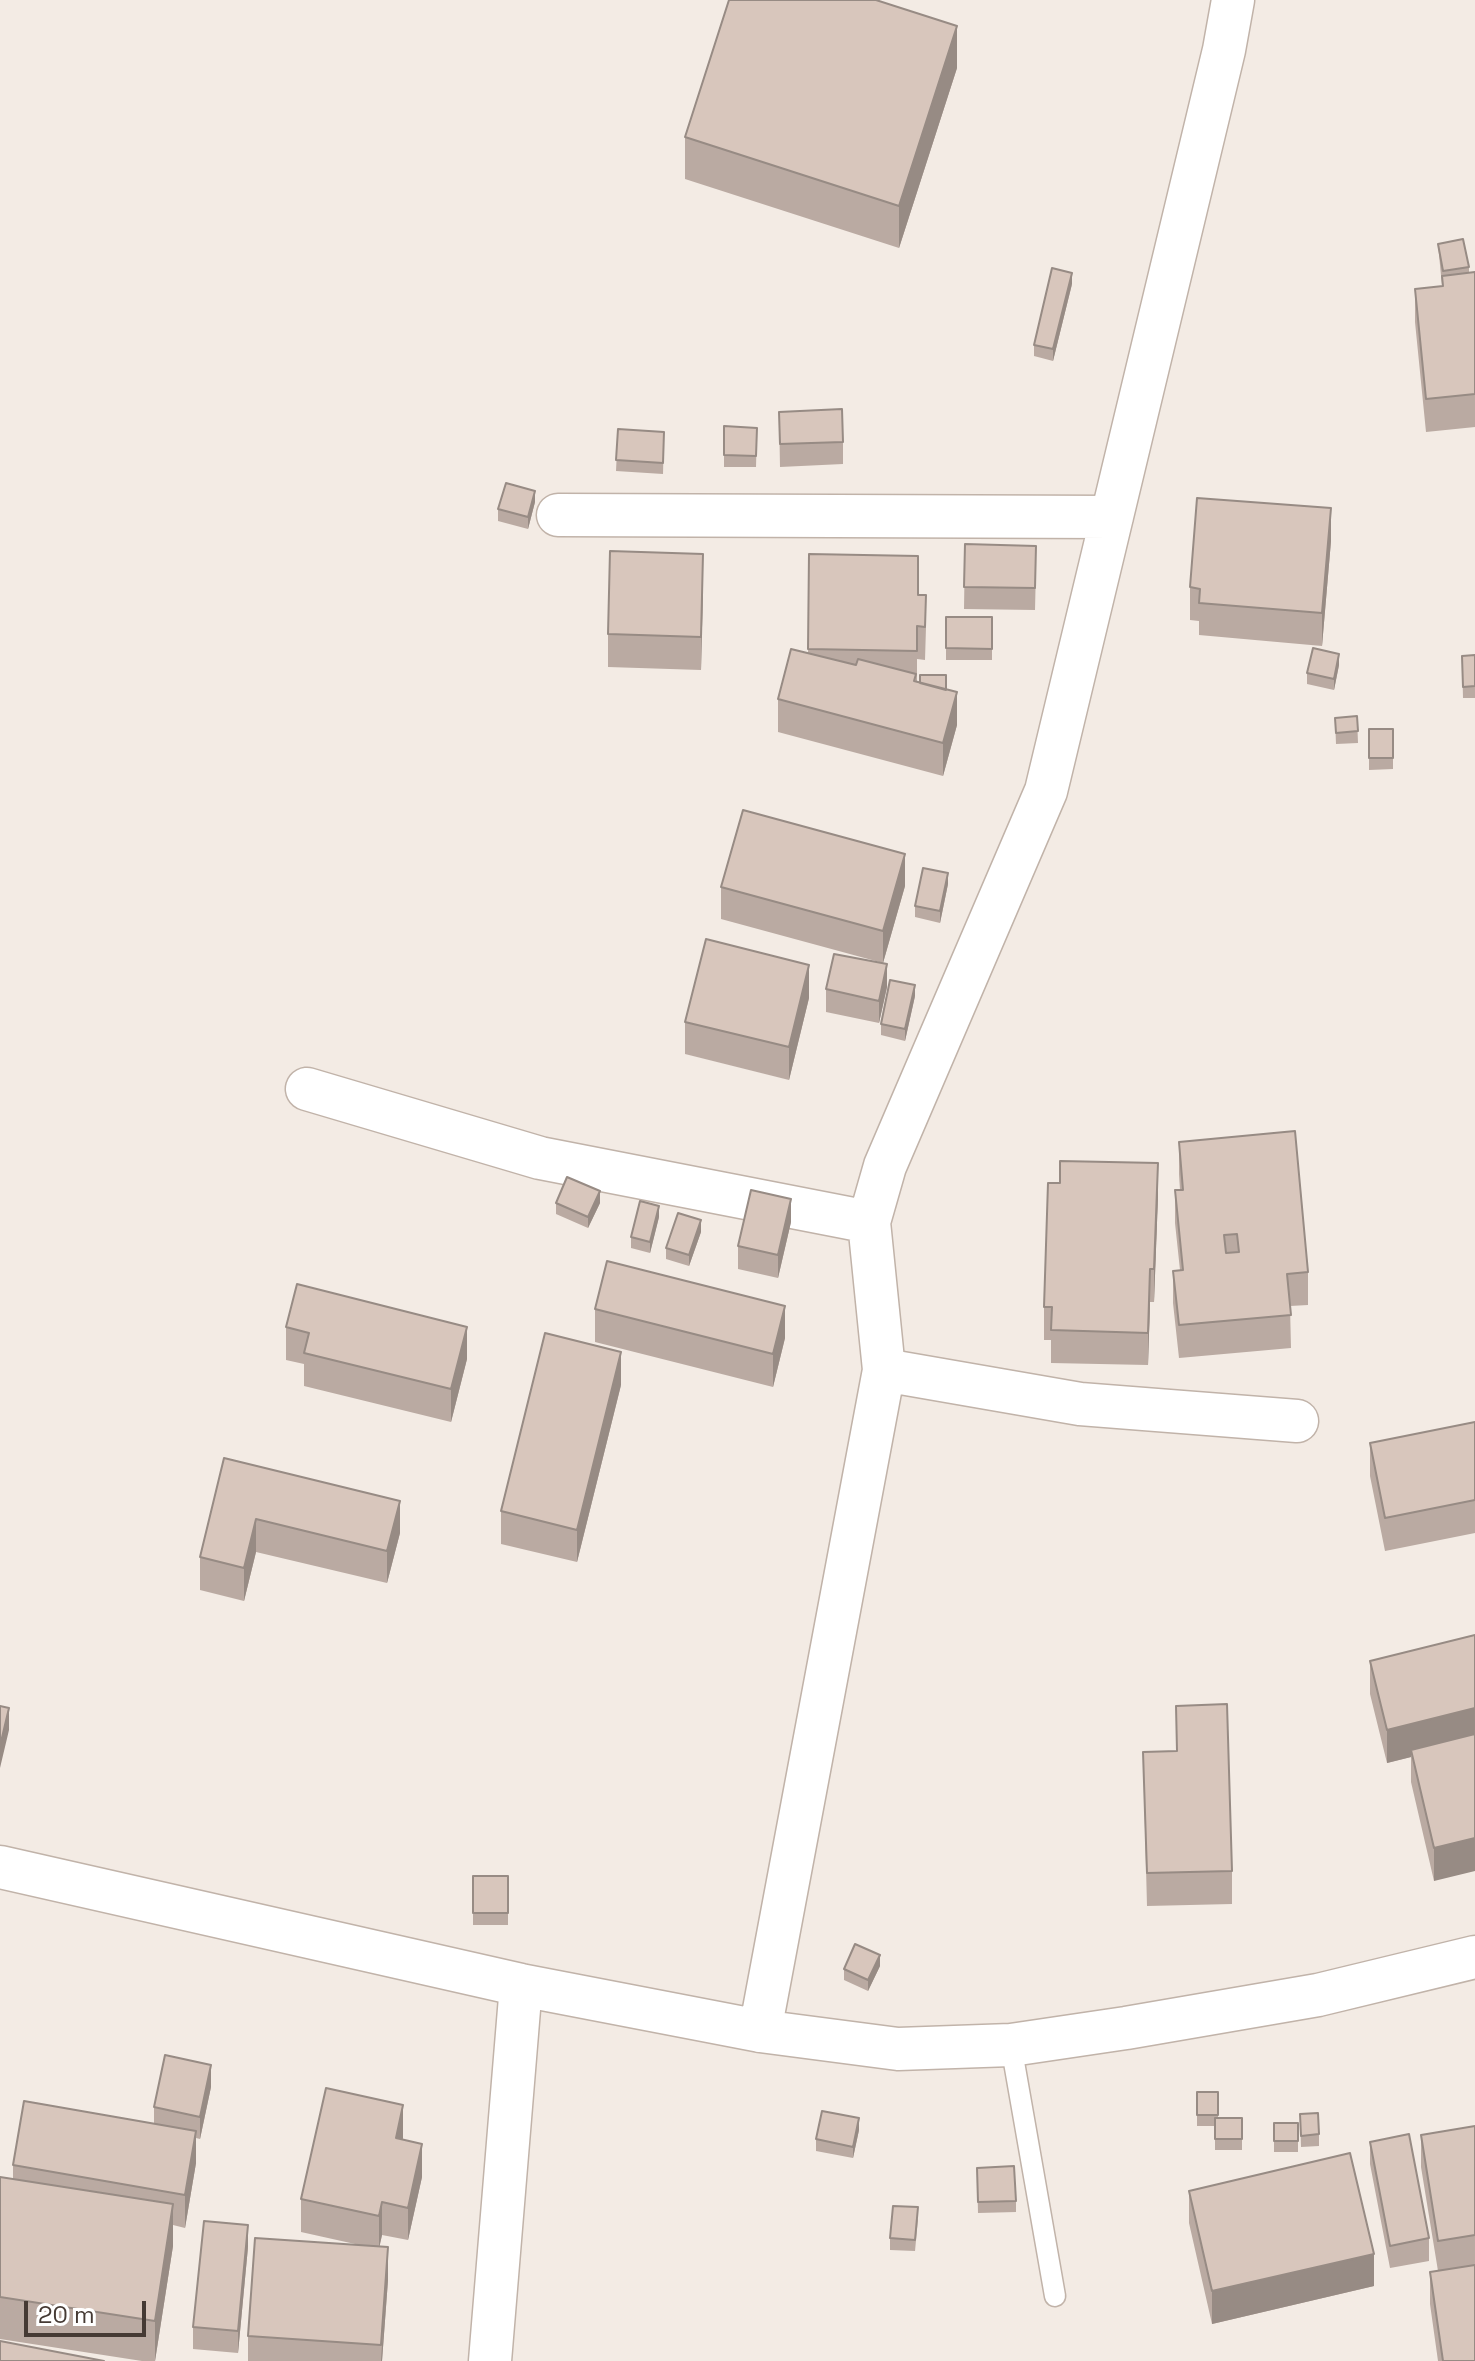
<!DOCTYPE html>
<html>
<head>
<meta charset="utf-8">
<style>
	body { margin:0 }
	#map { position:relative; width:1475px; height:2361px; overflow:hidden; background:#f3ebe4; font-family:"Space Grotesk",sans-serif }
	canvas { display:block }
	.scale { position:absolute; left:24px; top:2301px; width:122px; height:36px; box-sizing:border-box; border:4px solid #453a34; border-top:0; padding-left:10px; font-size:24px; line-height:28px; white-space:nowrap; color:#453a34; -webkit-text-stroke:6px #fff; paint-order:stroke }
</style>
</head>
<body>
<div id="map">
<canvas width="1475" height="2361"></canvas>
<div class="scale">20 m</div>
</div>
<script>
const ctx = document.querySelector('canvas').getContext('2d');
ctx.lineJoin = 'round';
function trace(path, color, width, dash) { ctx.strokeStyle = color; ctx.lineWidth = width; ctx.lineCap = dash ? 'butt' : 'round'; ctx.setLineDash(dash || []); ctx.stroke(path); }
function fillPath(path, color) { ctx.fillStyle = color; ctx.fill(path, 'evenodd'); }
const service = new Path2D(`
	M1011 2045 1055 2296`);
const minor = new Path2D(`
	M558 515 1112 517
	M307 1089 540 1158 869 1222
	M884 1370 1080 1404 1297 1421
	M0 1867 521 1985 760 2031 898 2049 1011 2045 1126 2028 1318 1995 1475 1957
	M760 2031 884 1370 869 1222 885 1166 1046 791 1224 50 1233 0
	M490 2361 521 1985`);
trace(service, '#c1b3a9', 23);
trace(minor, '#c1b3a9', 45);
trace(service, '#fff', 20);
trace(minor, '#fff', 42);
fillPath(new Path2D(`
	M957 68 899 248 685 179V137Z
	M1438 244 1469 267V273L1475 272V427L1426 432 1415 322V289L1442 286Z
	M1072 284 1053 361 1034 356V345Z
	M779 412 843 442V464L780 467Z
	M724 426 757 428 756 467H724Z
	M618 429 664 432 663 474 616 471Z
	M535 502 528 529 498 521V509Z
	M1331 541 1322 646 1199 635V621L1190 620V587Z
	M965 544 1036 568 1035 610 964 609Z
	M809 554 918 595 926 627 925 660 917 659V682L946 690 957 725 943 776 778 732V699L808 653Z
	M703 586 701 670 608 667V634Z
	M946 617H992V660H946Z
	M1475 655V698H1463L1462 656Z
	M1339 665 1334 690 1307 684V673Z
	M1357 716 1358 743 1336 744 1335 718Z
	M1369 729H1393V769L1369 770Z
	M948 884 940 923 915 917V906Z
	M905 886 883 963 721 919V887Z
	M887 987 879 1023 826 1012V989Z
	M915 996 905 1041 881 1035V1024Z
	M809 998 789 1080 685 1054V1022Z
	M1179 1142 1308 1272V1305L1290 1306 1291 1348 1179 1358 1173 1303V1271L1180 1270 1175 1223V1190H1180L1179 1174Z
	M1060 1183 1158 1196 1154 1302H1150L1148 1365 1051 1363V1340H1044V1307Z
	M556 1203H600L588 1228 556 1214Z
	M659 1217 650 1253 631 1248V1237Z
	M791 1222 778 1278 738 1269V1246Z
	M701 1232 689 1266 666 1259V1248Z
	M595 1309 785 1338 773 1387 595 1342Z
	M286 1327 467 1359 451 1422 304 1386V1364L286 1360Z
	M621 1385 577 1562 501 1544V1511Z
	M1475 1422V1533L1385 1551 1370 1476V1443Z
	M224 1458 400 1533 387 1583 256 1552 244 1601 200 1590V1557Z
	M1475 1635 1434 1881 1411 1782V1757L1387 1763 1370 1694V1661Z
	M1176 1751 1232 1871V1904L1147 1906 1143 1752Z
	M473 1876H508V1925H473Z
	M880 1966 868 1991 844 1980V1969Z
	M211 2087 200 2139 196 2138V2163L185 2228 173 2225V2246L155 2361H142L0 2339V2177L13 2179V2165L154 2124V2107Z
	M1197 2092H1218V2118H1242V2150H1215V2126H1197Z
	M1300 2114 1319 2134V2146L1301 2147Z
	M1274 2123H1298V2152H1274Z
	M1475 2126V2361H1438L1430 2304V2272L1438 2271 1421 2167V2135Z
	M859 2130 853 2158 816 2151V2139Z
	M403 2138V2140L422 2177 408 2240 382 2235 379 2247 388 2280 382 2361H248V2336L364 2246 301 2232V2199Z
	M1370 2142 1429 2238V2261L1390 2268 1370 2164Z
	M977 2168 1016 2201V2212L978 2213Z
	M1189 2191 1374 2286 1212 2324 1189 2223Z
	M918 2219 915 2251 890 2250V2238Z
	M248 2247 238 2353 193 2349V2327Z`), '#baaaa2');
fillPath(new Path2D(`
	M957 26V68L899 248V206Z
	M1072 273V284L1053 361V349Z
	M535 491V502L528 529V517Z
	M1331 508V541L1322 646V613Z
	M703 554V586L701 670V637Z
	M1339 654V665L1334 690V679Z
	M957 692V725L943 776V743Z
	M905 854V886L883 963V931Z
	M948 873V884L940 923V911Z
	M887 964V987L879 1023V1001Z
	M809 965V998L789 1080V1047Z
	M915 985V996L905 1041V1029Z
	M1158 1163V1196L1154 1302V1269Z
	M600 1191V1203L588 1228V1217Z
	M791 1199V1222L778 1278V1255Z
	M659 1206V1217L650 1253V1242Z
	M701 1220V1232L689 1266V1255Z
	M1150 1269V1302L1148 1365V1333Z
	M785 1306V1338L773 1387V1354Z
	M467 1327V1359L451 1422V1389Z
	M621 1352V1385L577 1562V1530Z
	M400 1501V1533L387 1583V1551Z
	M256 1519V1552L244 1601V1568Z
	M9 1708V1730L0 1768V1746Z
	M1475 1708V1741L1411 1750V1757L1387 1763V1730Z
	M1475 1838V1871L1434 1881V1848Z
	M880 1955V1966L868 1991V1980Z
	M211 2065V2087L200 2139V2117Z
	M403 2105V2138L396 2171V2138Z
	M859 2118V2130L853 2158V2147Z
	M196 2131V2163L185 2228V2195Z
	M422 2144V2177L408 2240V2208Z
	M382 2202V2235L379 2249V2216Z
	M173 2204V2246L155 2361V2321Z
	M248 2225V2247L238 2353V2331Z
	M388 2247V2280L382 2361H381Z
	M1374 2254V2286L1212 2324V2291Z`), '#978b84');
const building = new Path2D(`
	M729 0H876L957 26 899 206 685 137Z
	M1463 239 1469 267 1443 271 1438 244Z
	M1052 268 1072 273 1053 349 1034 345Z
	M1475 272V394L1426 399 1415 289 1443 286 1442 276Z
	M842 409 843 442 780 444 779 412Z
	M724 426 757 428 756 456 724 455Z
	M618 429 664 432 663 463 616 460Z
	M506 483 535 491 528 517 498 509Z
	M1197 498 1331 508 1322 613 1199 603 1200 589 1190 587Z
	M965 544 1036 546 1035 588 964 587Z
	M610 551 703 554 701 637 608 634Z
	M809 554 918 556V595H926L925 627 917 626V651L808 649Z
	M946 617H992V649L946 648Z
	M1313 648 1339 654 1334 679 1307 673Z
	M791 649 856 665 858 659 916 674 914 681 957 692 943 743 778 699Z
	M1475 655V686L1463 687 1462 656Z
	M920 675H946V690L920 683Z
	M1357 716 1358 731 1336 733 1335 718Z
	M1369 729H1393V758H1369Z
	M743 810 905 854 883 931 721 887Z
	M923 868 948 873 940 911 915 906Z
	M706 939 809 965 789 1047 685 1022Z
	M834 954 887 964 879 1001 826 989Z
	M890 980 915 985 905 1029 881 1024Z
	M1295 1131 1308 1272 1287 1274 1291 1315 1179 1325 1173 1271 1183 1270 1175 1190H1183L1179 1142ZM1237 1234 1239 1252 1226 1253 1224 1235Z
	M1060 1161 1158 1163 1154 1269H1150L1148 1333 1051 1330 1052 1307H1044L1048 1183H1060Z
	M567 1177 600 1191 588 1217 556 1203Z
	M751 1190 791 1199 778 1255 738 1246Z
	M640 1201 659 1206 650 1242 631 1237Z
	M678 1213 701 1220 689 1255 666 1248Z
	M607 1261 785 1306 773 1354 595 1309Z
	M297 1284 467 1327 451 1389 304 1353 309 1333 286 1327Z
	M545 1333 621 1352 577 1530 501 1511Z
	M1475 1422V1500L1385 1518 1370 1443Z
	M224 1458 400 1501 387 1551 256 1519 244 1568 200 1557Z
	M1475 1635V1708L1387 1730 1370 1661Z
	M1227 1704 1232 1871 1147 1873 1143 1752 1177 1751 1176 1706Z
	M0 1706 9 1708 0 1746Z
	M1475 1734V1838L1434 1848 1411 1750Z
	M473 1876H508V1913H473Z
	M855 1944 880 1955 868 1980 844 1969Z
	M165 2055 211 2065 200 2117 154 2107Z
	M326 2088 403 2105 396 2138 422 2144 408 2208 382 2202 379 2216 301 2199Z
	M1197 2092H1218V2115H1197Z
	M24 2101 196 2131 185 2195 13 2165Z
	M822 2111 859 2118 853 2147 816 2139Z
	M1318 2113 1319 2134 1301 2136 1300 2114Z
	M1215 2118H1242V2139H1215Z
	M1274 2123H1298V2141H1274Z
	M1475 2126V2235L1438 2241 1421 2135Z
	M1409 2134 1429 2238 1390 2246 1370 2142Z
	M1350 2153 1374 2254 1212 2291 1189 2191Z
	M1014 2166 1016 2201 978 2202 977 2168Z
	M0 2177 173 2204 155 2321 0 2297Z
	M893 2206 918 2207 915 2240 890 2238Z
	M204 2221 248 2225 238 2331 193 2327Z
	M255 2238 388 2247 381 2345 248 2336Z
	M1475 2265V2361H1443L1430 2272Z
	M0 2341 104 2361H0Z`);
fillPath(building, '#d8c6bc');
trace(building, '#978b84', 2);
</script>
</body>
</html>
